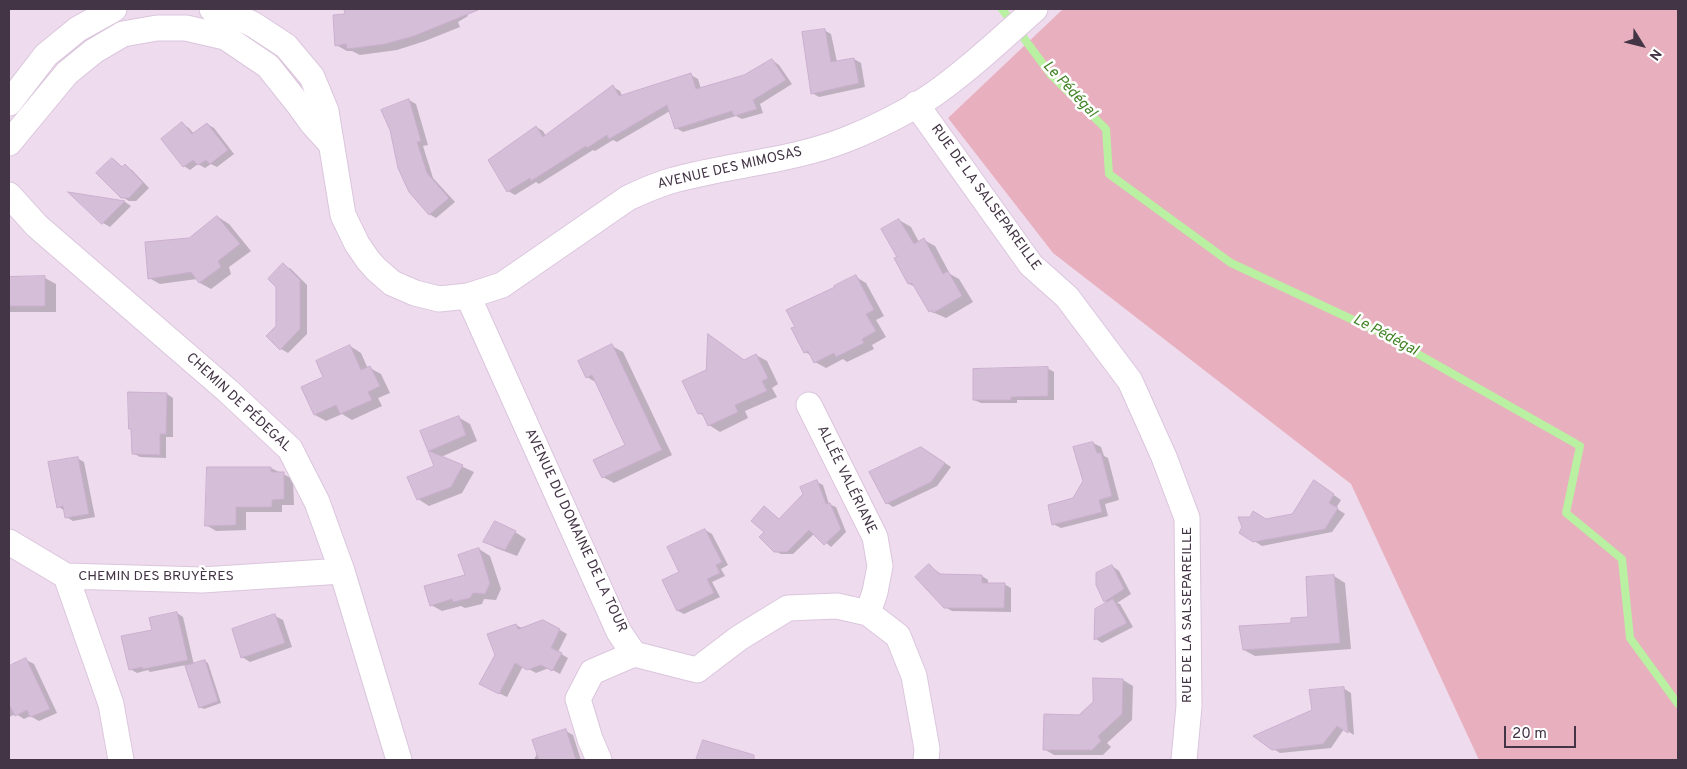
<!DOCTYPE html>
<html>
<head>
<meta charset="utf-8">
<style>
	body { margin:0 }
	#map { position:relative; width:1687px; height:769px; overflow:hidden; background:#f3e6f3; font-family:Overpass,sans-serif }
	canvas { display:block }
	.frame { position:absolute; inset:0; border:10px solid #443546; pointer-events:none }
	.north { position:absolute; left:1617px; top:20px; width:50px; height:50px; -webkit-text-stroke:4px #fff; paint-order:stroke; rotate:126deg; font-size:14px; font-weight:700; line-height:20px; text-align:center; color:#443546 }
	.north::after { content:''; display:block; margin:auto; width:18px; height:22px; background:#443546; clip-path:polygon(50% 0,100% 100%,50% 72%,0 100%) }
	.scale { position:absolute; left:1504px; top:726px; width:72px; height:22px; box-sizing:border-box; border:2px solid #443546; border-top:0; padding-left:6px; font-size:15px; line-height:18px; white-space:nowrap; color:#443546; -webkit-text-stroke:4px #fff; paint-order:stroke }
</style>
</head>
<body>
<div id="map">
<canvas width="1687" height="769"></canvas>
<div class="frame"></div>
<div class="north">N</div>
<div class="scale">20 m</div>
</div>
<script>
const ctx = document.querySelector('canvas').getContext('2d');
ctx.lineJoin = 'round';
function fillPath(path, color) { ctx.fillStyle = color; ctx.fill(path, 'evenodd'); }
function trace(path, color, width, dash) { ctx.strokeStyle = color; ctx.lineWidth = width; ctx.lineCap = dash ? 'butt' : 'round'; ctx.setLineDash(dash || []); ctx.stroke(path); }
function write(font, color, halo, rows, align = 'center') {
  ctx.font = font + ' Overpass,sans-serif'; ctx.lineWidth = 5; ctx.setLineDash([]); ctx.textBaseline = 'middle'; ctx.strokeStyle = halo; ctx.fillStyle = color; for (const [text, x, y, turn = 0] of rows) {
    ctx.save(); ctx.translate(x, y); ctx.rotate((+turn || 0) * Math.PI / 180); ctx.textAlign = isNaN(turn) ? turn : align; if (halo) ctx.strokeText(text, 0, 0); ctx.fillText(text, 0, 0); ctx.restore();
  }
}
fillPath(new Path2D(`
	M9 9H1063L948 118 1053 253 1351 484 1479 760H9Z`), '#eedbee');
fillPath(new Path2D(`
	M1063 9H1678V760H1479L1351 484 1053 253 948 118Z`), '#e8afbe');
fillPath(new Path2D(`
	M353 9H464L468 16 458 22 460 27 425 41 397 50 360 55 352 51H347L336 45 346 15V10Z
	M824 30 831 34 837 62 854 59 861 63 865 87 819 97 812 93Z
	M772 60 779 65 792 84 760 104 763 113 742 119 736 116 683 132 676 128 670 111 617 142 613 140 595 151 593 150 539 184 536 182 515 195 508 191 489 160 536 127 543 131 546 136 613 87 620 91 622 96 691 75 698 79 701 89 744 76Z
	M409 100 416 104 428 145 423 146 433 178 455 202 436 218 429 214Z
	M182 124 189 128 194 134 207 124 214 128 234 154 217 167 211 164 205 168 198 164 190 170 184 166Z
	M113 159 124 168 125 166 132 170 149 188 136 201H129L122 197Z
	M72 194 125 202 131 206 110 227 103 223Z
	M218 217 229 224 251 251 229 267 231 274 211 289 200 283 197 279 160 284 149 278 189 239Z
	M899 220 911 227 919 242 924 240 935 246 950 274 959 279 973 302 946 318 930 311 916 287 909 284 899 257Z
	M283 265 291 269 307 285V334L288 353 281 349 277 326Z
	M856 277 866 283 884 316 876 320 886 337 872 345 874 349 847 362 843 359 826 368 815 362 812 356 805 352Z
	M9 278H45L56 284V312H9Z
	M710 336 749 364 756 355 767 361 778 384 772 388 777 397 745 411 748 418 720 432 709 425 705 417 699 413 707 371Z
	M350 346 361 353 368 369 370 368 381 374 390 393 378 398 382 406 352 420 342 414 326 421 315 415 302 387 325 377Z
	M612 346 623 352 672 455 614 483 603 477 627 446 597 383 587 377Z
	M1047 368 1054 372V400H1017V403H981L974 400Z
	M167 394 173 398V437H166V458L140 457 133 453Z
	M458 417 470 424 477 441 441 457 474 472 462 493 429 506 418 499 436 467 422 432Z
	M1093 443 1101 447 1104 456 1108 458 1119 500 1105 504 1108 516 1061 528 1053 524 1073 499 1084 481Z
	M928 452 951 467 937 486 893 507 887 503Z
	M77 458 84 462 95 517 73 521 66 517 65 511 59 507Z
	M271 468 293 479 294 505H282V512H246V530L216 531 206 525 208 469Z
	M817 482 823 485 829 504 836 507 846 532 831 547 815 533 793 554H781L775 551 765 532 764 507 780 520Z
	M1321 486 1341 500 1336 508 1345 514 1332 532 1262 546 1254 541 1266 520 1293 515Z
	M705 530 712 534 728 565 721 569 725 576 712 582 720 597 684 614 678 611 664 581 681 573Z
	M515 532 526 539 517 556 496 548 485 542Z
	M479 549 490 556 501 589 496 600 484 599 482 604 465 608 461 606 442 611 431 605 467 576Z
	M929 565 942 575 982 576 988 580V584H1004L1011 588V612L952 611 945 607Z
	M1112 566 1119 571 1131 594 1117 603 1120 604 1133 627 1102 643 1096 639 1108 603 1105 601 1097 585Z
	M1334 576 1345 583 1351 649 1255 656 1244 650 1293 624 1310 618Z
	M177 613 183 617 194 665 204 661 208 663 221 703 204 709 200 707 186 665 150 672 148 670 137 673 130 669 153 631Z
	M275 616 283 620 292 647 250 662 242 657Z
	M516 625 522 628 560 630 567 634 558 652 568 658 560 674 549 668 536 673 523 666 507 697 488 688Z
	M26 660 34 664 57 713 39 721 30 716 24 719 16 714 9 717V667Z
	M1123 680 1133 686 1132 720 1107 743 1111 747 1103 755H1054L1044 749 1080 716Z
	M1343 688 1351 693 1354 735 1344 729 1331 748 1280 753 1272 748 1313 711Z
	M566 731 573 735 581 760H534L538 751Z`), '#0003');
trace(new Path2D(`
	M1002 9 1052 76 1106 129 1109 174 1231 263 1379 332 1580 446 1566 513 1622 559 1630 638 1678 704`), '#baf0a2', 8);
const building = new Path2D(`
	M344 9H478V10L414 36 385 44 347 49 346 44 335 46 333 15 345 14Z
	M825 29 831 62 854 58 859 83 811 94 802 32Z
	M772 59 786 80 753 100 757 109 734 116 732 111 675 129 667 105 609 139 607 135 587 148 586 146 531 181 530 178 507 192 488 160 536 126 543 137 613 85 619 96 691 73 696 89 744 75Z
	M409 99 421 141 417 142 427 173 449 198 429 215 409 192 398 168 390 130 381 110Z
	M182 122 192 134 207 123 228 150 210 164 206 160 198 165 193 160 183 167 161 139Z
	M112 158 122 167 125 164 143 183 129 198H121L96 173Z
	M68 192 125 201 102 224Z
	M217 216 240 244 218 261 221 267 199 283 191 272 148 279 145 242 189 238Z
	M899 219 914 244 924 238 943 274 948 271 962 296 933 313 932 310 929 312 912 283 908 284 894 258 897 257 881 229Z
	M283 263 300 280V329L280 350 266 336 276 326V287L268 279Z
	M856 275 874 310 866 314 876 331 862 339 864 343 836 357 834 353 814 363 808 351 804 353 791 328 795 327 786 310 835 287 834 286Z
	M45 276V306H9V277Z
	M708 334 744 360 756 354 768 378 762 381 767 391 735 405 738 412 708 426 702 413 698 414 682 381 706 370Z
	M612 344 662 450 602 478 593 460 625 445 592 375 586 378 578 361Z
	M350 345 361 370 370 366 380 386 368 392 372 400 340 414 336 405 314 415 301 387 323 377 316 361Z
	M1048 367V396L1011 397V400H973V369Z
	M128 392 167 393 166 434H160V455L132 454 131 429H129Z
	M459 416 466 435 429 451 463 465 451 487 417 500 407 477 434 466 420 431Z
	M1093 442 1097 453H1101L1112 496 1099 500 1102 512 1052 525 1048 505 1073 498 1083 481 1073 447Z
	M921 447 945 463 931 482 886 504 869 472Z
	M78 457 89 514 65 518 63 506 57 508 48 462Z
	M207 467H271V472H284V499L272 500V507H236V525L205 526Z
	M817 480 826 504 830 503 841 529 824 545 809 530 787 552H774L759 537 764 532 751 521 764 506 779 519 803 494 800 487Z
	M1314 480 1334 494 1329 503 1338 508 1325 529 1253 542 1239 533 1242 527 1238 517H1250L1253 511 1266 519 1292 514Z
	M495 521 516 531 505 550 483 542Z
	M705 529 722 562 716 565 720 573 707 579 714 593 677 611 662 580 679 572 667 547Z
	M479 548 490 583 485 594 473 593 470 598 453 602 452 599 430 606 424 586 465 575 458 555Z
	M929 564 939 574 982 575V583H1005L1004 608H944L915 577Z
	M1112 565 1124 589 1104 602 1096 585V573Z
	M1334 575 1340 643 1243 650 1239 626 1291 623V618L1308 617 1306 577Z
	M1113 599 1127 623 1094 640 1095 609Z
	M177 612 188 660 143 669 142 667 129 670 121 636 152 630 149 618Z
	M275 614 285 643 241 658 232 629Z
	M543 620 560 629 551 648 562 653 552 671 541 665 527 670 515 663 499 694 479 684 495 655 487 634 516 624 518 629Z
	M26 658 50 709 30 717 27 710 15 716 9 704V666Z
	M205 660 218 701 199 708 185 666Z
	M1093 678 1123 679 1122 714 1098 736 1101 741 1092 750H1043L1044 714 1079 715 1093 702Z
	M1344 687 1348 733 1337 726 1323 744 1272 750 1253 736 1312 710 1309 690Z
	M566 729 576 760H539L532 740Z
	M703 740 754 755V760H696Z`);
fillPath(building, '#d5bfd8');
trace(building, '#ccafd0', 1);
const minor = new Path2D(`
	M212 9 234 15 254 25 286 46 312 77 326 111 343 215 357 244 368 260 376 269 392 283 415 293 439 299 468 296 502 285 628 198C643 191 658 184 674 180 732 164 794 161 850 138 875 128 913 109 934 94 970 69 1002 38 1035 9
	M9 103 46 55 78 29 114 9
	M916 104 1031 265 1067 297 1130 381 1164 457 1187 518 1189 706 1184 760
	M9 143 67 73 94 51 123 34 157 28H186L225 37 268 66 299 105 312 123 330 143
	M9 195 37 226 228 391 290 449 317 502 342 571 399 760
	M468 296 619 632 634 654 697 670 739 638 788 608 837 606 868 613 898 636 914 676 927 749 926 760
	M809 405 875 537 880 566 875 592 868 613
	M9 542 66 576 202 580 342 571
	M66 576 111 704 121 760
	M599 760 590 739 578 699 592 672 634 654`);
trace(minor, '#dbc6dd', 27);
trace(minor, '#fff', 25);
write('14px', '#443546', '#fff', [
	["AVENUE DES MIMOSAS",730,169,-13],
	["RUE DE LA SALSEPAREILLE",985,198,54],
	["CHEMIN DE PÉDEGAL",238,403,43],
	["ALLÉE VALÉRIANE",846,480,64],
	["AVENUE DU DOMAINE DE LA TOUR",575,531,65],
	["CHEMIN DES BRUYÈRES",156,577],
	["RUE DE LA SALSEPAREILLE",1188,615,-90]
]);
write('italic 15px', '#418225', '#fff', [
	["Le Pédégal",1069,90,47],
	["Le Pédégal",1385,336,28]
]);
</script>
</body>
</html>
